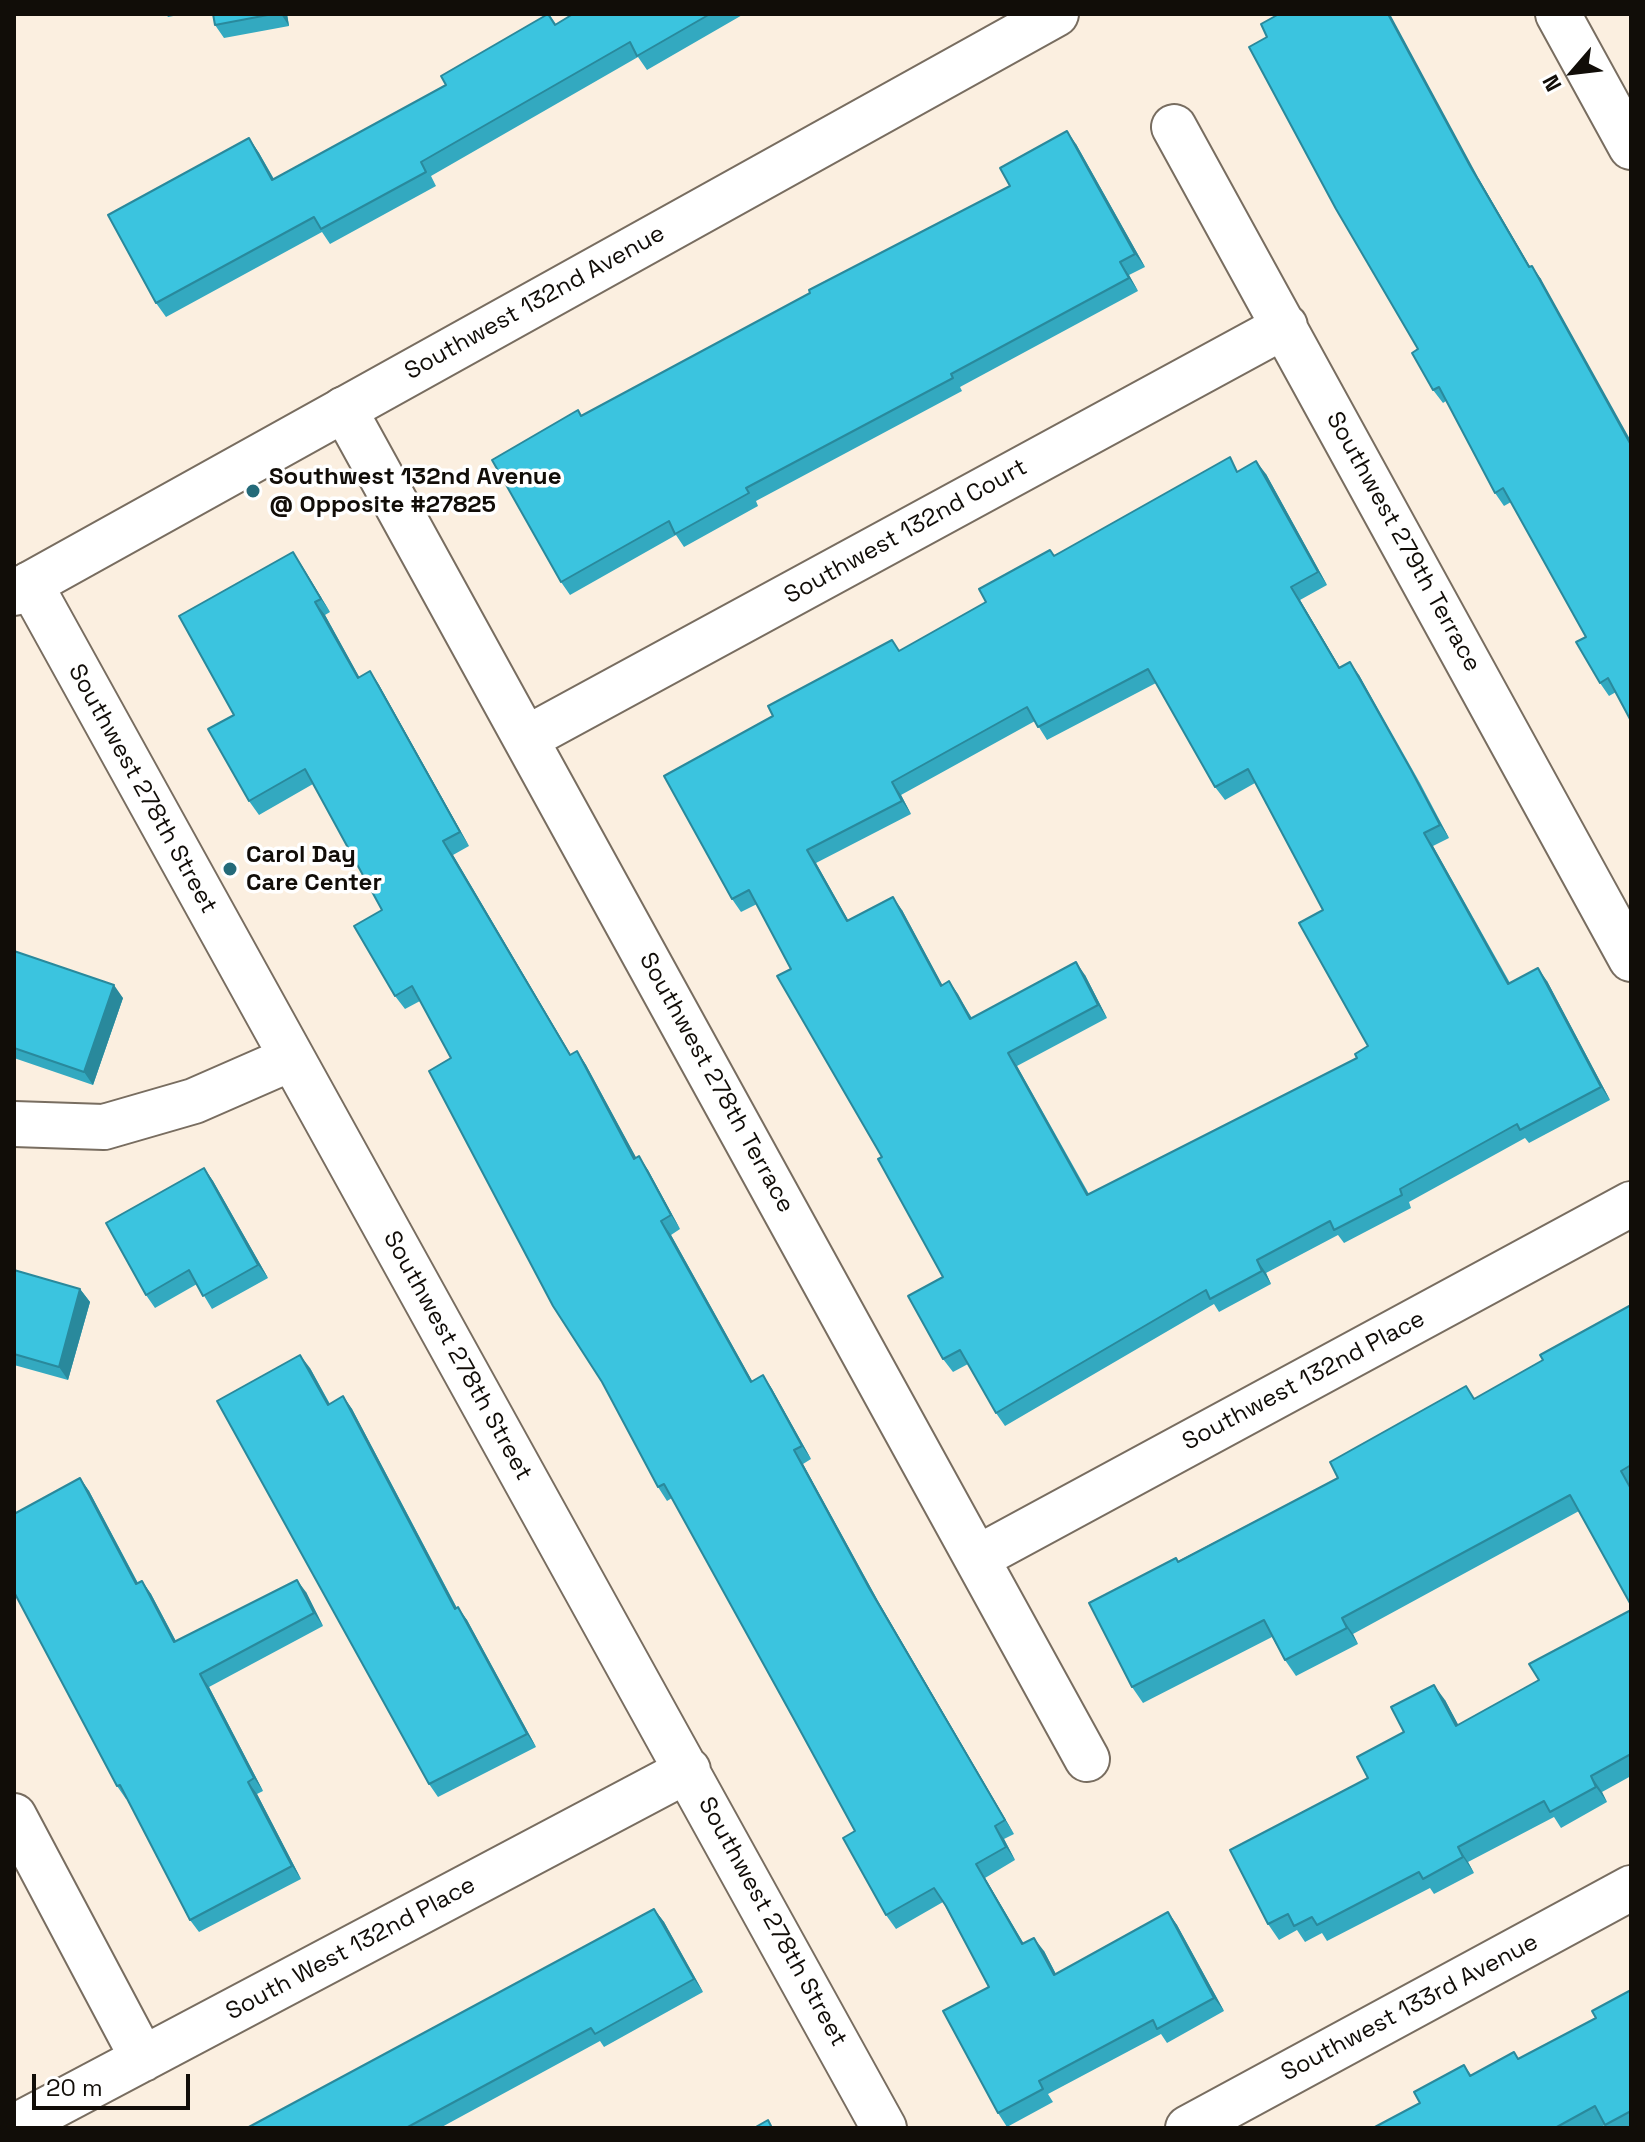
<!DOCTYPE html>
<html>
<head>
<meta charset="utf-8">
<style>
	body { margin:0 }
	#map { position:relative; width:1645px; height:2142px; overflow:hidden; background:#fbefe0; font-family:"Space Grotesk",sans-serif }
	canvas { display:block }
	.frame { position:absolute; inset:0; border:16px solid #110d08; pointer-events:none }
	.north { position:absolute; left:1533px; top:32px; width:80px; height:80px; -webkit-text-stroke:6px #fff; paint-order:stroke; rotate:242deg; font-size:22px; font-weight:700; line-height:32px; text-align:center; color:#110d08 }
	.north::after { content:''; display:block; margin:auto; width:28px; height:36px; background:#110d08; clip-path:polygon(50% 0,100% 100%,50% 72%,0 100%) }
	.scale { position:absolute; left:32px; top:2074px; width:158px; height:36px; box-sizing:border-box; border:4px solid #110d08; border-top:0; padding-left:10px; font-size:24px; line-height:28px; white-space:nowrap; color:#110d08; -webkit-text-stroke:6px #fff; paint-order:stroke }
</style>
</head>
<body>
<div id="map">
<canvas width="1645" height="2142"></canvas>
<div class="frame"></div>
<div class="north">N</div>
<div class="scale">20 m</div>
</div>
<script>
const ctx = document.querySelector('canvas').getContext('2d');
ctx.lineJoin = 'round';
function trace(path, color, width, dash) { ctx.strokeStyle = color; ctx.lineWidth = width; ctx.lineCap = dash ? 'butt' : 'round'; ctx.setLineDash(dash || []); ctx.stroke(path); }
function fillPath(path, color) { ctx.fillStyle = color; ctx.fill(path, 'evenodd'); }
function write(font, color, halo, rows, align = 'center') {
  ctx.font = font + ' "Space Grotesk",sans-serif'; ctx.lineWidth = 7; ctx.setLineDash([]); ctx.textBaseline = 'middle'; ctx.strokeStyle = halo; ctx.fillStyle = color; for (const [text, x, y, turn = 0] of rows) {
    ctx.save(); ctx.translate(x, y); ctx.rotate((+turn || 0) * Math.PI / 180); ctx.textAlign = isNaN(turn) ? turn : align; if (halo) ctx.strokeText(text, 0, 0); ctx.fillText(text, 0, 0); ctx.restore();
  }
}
const street = new Path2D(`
	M1174 127 1631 959
	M344 409 1087 1759
	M30 584 884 2128
	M527 738 1285 326
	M14 1124 104 1127 194 1101 290 1059
	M977 1558 1631 1204
	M14 1816 143 2059
	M14 2127 688 1770
	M1188 2128 1631 1888`);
const secondary = new Path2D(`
	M1558 14 1631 147
	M14 593 1056 14`);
trace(street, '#786d60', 48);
trace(secondary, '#786d60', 48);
trace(street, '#fff', 44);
trace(secondary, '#fff', 44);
fillPath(new Path2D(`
	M166 14H184L168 17Z
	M213 14H287L289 26 224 38 215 25Z
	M549 14 556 24 573 14H744L647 70 638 57 431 176 436 186 330 244 322 232 166 317 156 303 249 138 259 153 274 179 446 85Z
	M1267 37 1479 179 1530 267 1541 279 1616 692 1609 696 1600 683 1586 637 1511 502 1504 506 1495 493 1446 401 1443 403 1433 390 1418 349Z
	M1076 144 1145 267 1129 275 1138 291 960 387 962 391 756 501 758 506 684 547 676 535 570 595 561 582 582 416 1010 186Z
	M1239 471 1266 474 1327 585 1300 600 1340 668 1359 675 1420 783 1449 838 1433 846 1510 983 1547 981 1610 1100 1529 1143 1525 1138 1409 1202 1411 1208 1344 1243 1338 1235 1266 1273 1271 1284 1219 1312 1214 1304 1005 1426 996 1413 968 1364 953 1372 943 1359V1277L882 1157 791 969 757 904 741 912 732 899 773 716 899 651 986 602 1054 555ZM1156 683 1215 787 1225 800 1255 783 1323 910 1368 1046 1357 1058 1089 1194 1017 1066 1107 1018 1085 975 972 1018 949 981 942 985 902 910 848 920 816 863 911 814 901 795 1035 721 1047 740Z
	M302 566 330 612 325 615 359 677 370 671 379 685 469 846 453 855 571 1055 577 1051 586 1065 636 1158 648 1170 680 1229 671 1235 752 1381 763 1375 772 1389 811 1459 803 1464 878 1601 1014 1834 1004 1839 1015 1860 985 1878 1024 1944 1044 1951 1056 1974 1168 1912 1177 1925 1224 2011 1167 2043 1161 2034 1048 2094 1053 2102 1007 2127 998 2113 989 1987 943 1902 896 1929 886 1915 855 1831 672 1498 667 1501 658 1487 451 1058 420 1001 405 1009 395 996 382 910 313 784 259 815 249 801 234 715Z
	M14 951 123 998 93 1085 14 1058Z
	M204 1168 213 1181 268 1278 212 1309 197 1284 155 1308 146 1295Z
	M14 1270 80 1289 90 1302 68 1380 14 1365Z
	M1631 1305V1605L1579 1511 1353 1634 1358 1644 1296 1676 1285 1660 1272 1637 1143 1703 1132 1687 1178 1561 1338 1478 1543 1360Z
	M310 1368 330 1404 343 1396 352 1409 457 1608 467 1620 536 1747 438 1797 429 1784Z
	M80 1478 89 1491 138 1583 142 1581 151 1594 176 1641 306 1592 323 1626 209 1687 263 1791 257 1794 301 1879 199 1932 190 1920 127 1798 126 1799 117 1786Z
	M1631 1610V1776L1602 1792 1607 1802 1561 1828 1554 1817 1468 1862 1474 1873 1434 1894 1430 1888 1327 1941 1322 1933 1305 1942 1297 1930 1279 1940 1268 1924 1368 1778 1404 1732 1445 1700 1458 1725 1539 1680Z
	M654 1909 664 1922 703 1992 604 2047 600 2041 440 2128H247Z
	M1631 1990V2128H1607L1605 2125 1599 2128H1373L1420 2103 1464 2065 1472 2076 1514 2052 1518 2059 1596 2018Z`), '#33a9c0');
fillPath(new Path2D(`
	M281 14H287L289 26Z
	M1388 14H1390L1479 179 1538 280 1529 267 1470 166Z
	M1067 131 1076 144 1145 267 1135 254Z
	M249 138 259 153 282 194 272 180Z
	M1120 262 1129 275 1138 291 1129 278Z
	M1532 266 1541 279 1631 441V445Z
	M1256 461 1266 474 1327 585 1318 572Z
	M293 552 302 566 330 612 321 599Z
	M1291 587 1300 600 1348 681 1339 668Z
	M315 602 325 615 367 691 358 678Z
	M1350 662 1359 675 1449 838 1440 825Z
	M370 671 379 685 469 846 460 832Z
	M892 782 901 795 911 814 902 801Z
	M1424 833 1433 846 1517 997 1508 984Z
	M443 841 453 855 579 1069 570 1055Z
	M807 850 816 863 856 934 847 921Z
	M893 897 902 910 950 999 941 986Z
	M1076 962 1085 975 1107 1018 1098 1005Z
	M1538 968 1547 981 1610 1100 1601 1087Z
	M949 981 958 994 979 1032 970 1019Z
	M114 985 123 998 93 1085 84 1072Z
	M577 1051 586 1065 644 1172 634 1159Z
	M1008 1053 1017 1066 1096 1208 1087 1195Z
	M639 1156 648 1170 680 1229 671 1215Z
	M204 1168 213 1181 268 1278 258 1265Z
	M661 1221 671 1235 760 1395 751 1382Z
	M1257 1260 1266 1273 1271 1284 1262 1271Z
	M80 1289 90 1302 68 1380 59 1367Z
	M300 1355 310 1368 337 1418 328 1405Z
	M763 1375 772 1389 811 1459 802 1446Z
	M343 1396 352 1409 464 1622 455 1609Z
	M794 1450 803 1464 878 1601 1014 1834 1005 1820 869 1588Z
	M80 1478 89 1491 145 1597 136 1584Z
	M297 1580 306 1592 323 1626 314 1613Z
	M142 1581 151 1594 183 1655 174 1642Z
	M458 1607 467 1620 536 1747 527 1734Z
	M1342 1618 1353 1634 1358 1644 1347 1628Z
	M200 1674 209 1687 263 1791 254 1778Z
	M1434 1685 1445 1700 1467 1741 1456 1726Z
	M1591 1776 1602 1792 1607 1802 1596 1787Z
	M248 1782 257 1794 301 1879 292 1866Z
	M995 1826 1004 1839 1015 1860 1006 1847Z
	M1458 1847 1468 1862 1474 1873 1463 1857Z
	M976 1864 985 1878 1032 1958 1022 1944Z
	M654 1909 664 1922 703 1992 694 1979Z
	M1168 1912 1177 1925 1224 2011 1214 1998Z
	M1034 1938 1044 1951 1063 1988 1054 1975Z`), '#29899c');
const building = new Path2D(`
	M213 14H273L215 25Z
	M548 14 555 25 573 14H710L637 56 630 42 421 162 426 172 321 229 314 217 156 303 108 215 249 138 272 180 446 85 441 76Z
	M1279 14H1388L1470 166 1529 267 1532 266 1631 445V721L1608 678 1600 683 1576 642 1586 637 1503 488 1495 493 1439 387 1433 390 1412 353 1418 349 1336 209 1249 47 1267 37 1261 24Z
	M1067 131 1135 254 1120 262 1129 278 951 374 953 378 746 488 749 493 675 534 669 521 561 582 492 460 578 410 581 416 810 293 809 290 1010 186 1000 168Z
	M1230 457 1237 472 1256 461 1318 572 1291 587 1339 668 1350 662 1411 770 1440 825 1424 833 1508 984 1538 968 1601 1087 1520 1130 1517 1124 1400 1189 1402 1195 1334 1230 1330 1221 1257 1260 1262 1271 1210 1299 1206 1290 996 1413 960 1350 943 1359 908 1296 943 1277 878 1159 882 1157 777 976 791 969 749 890 732 899 664 776 773 716 768 706 892 640 899 651 986 602 979 589 1050 550 1054 556ZM1148 669 1215 787 1248 769 1323 910 1299 923 1368 1046 1355 1054 1357 1058 1087 1195 1008 1053 1098 1005 1076 962 970 1019 949 981 941 986 893 897 847 921 807 850 902 801 892 782 1027 707 1038 727Z
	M293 552 321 599 315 602 358 678 370 671 460 832 443 841 570 1055 577 1051 634 1159 639 1156 671 1215 661 1221 751 1382 763 1375 802 1446 794 1450 869 1588 1005 1820 995 1826 1006 1847 976 1864 1022 1944 1034 1938 1054 1975 1168 1912 1214 1998 1157 2029 1153 2020 1039 2081 1043 2089 998 2113 943 2011 989 1987 946 1906 934 1888 886 1915 843 1838 855 1831 795 1721 664 1484 658 1487 602 1382 553 1306 429 1071 451 1058 412 986 395 996 354 926 382 910 305 769 249 801 208 729 234 715 179 616Z
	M14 951 114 985 84 1072 14 1048Z
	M204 1168 258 1265 203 1296 189 1270 146 1295 106 1223Z
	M14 1270 80 1289 59 1367 14 1354Z
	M1631 1305V1465L1621 1471 1631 1489V1605L1570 1495 1342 1618 1347 1628 1285 1660 1264 1620 1132 1687 1089 1603 1176 1558 1178 1562 1338 1478 1330 1462 1466 1386 1474 1399 1543 1360 1540 1355Z
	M300 1355 328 1405 343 1396 455 1609 458 1607 527 1734 429 1784 217 1401Z
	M80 1478 136 1584 142 1581 174 1642 297 1580 314 1613 200 1674 254 1778 248 1782 292 1866 190 1920 120 1785 117 1786 14 1592V1514Z
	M1631 1610V1754L1591 1776 1596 1787 1550 1812 1544 1801 1458 1847 1463 1857 1423 1879 1419 1872 1317 1925 1312 1917 1294 1926 1288 1914 1268 1924 1230 1850 1368 1778 1357 1757 1404 1732 1391 1707 1434 1685 1456 1726 1539 1680 1529 1664Z
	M654 1909 694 1979 595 2034 591 2028 406 2128H247Z
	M1631 1990V2111L1605 2125 1595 2106 1555 2128H1373L1420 2103 1414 2092 1464 2065 1470 2076 1514 2052 1518 2059 1596 2018 1592 2011Z
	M768 2120 772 2128H754Z`);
fillPath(building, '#3bc4df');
trace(building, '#29899c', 2);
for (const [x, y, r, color] of [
	[253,491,8,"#246a79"],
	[230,869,8,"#246a79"]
]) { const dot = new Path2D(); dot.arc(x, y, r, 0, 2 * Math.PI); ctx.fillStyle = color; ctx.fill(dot); trace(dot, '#fff', 3); }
write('24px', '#110d08', '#fff', [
	["Southwest 132nd Avenue",535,303,-29],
	["Southwest 132nd Court",906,532,-29],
	["Southwest 279th Terrace",1403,542,61],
	["Southwest 278th Street",142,789,61],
	["Southwest 278th Terrace",716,1083,61],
	["Southwest 278th Street",457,1356,61],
	["Southwest 132nd Place",1304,1381,-28],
	["Southwest 278th Street",772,1922,61],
	["South West 132nd Place",351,1949,-28],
	["Southwest 133rd Avenue",1410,2008,-28]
]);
write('bold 24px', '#110d08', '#fff', [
	["Southwest 132nd Avenue",269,477],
	["@ Opposite #27825",269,505],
	["Carol Day",246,855],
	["Care Center",246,883]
], 'left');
</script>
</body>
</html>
